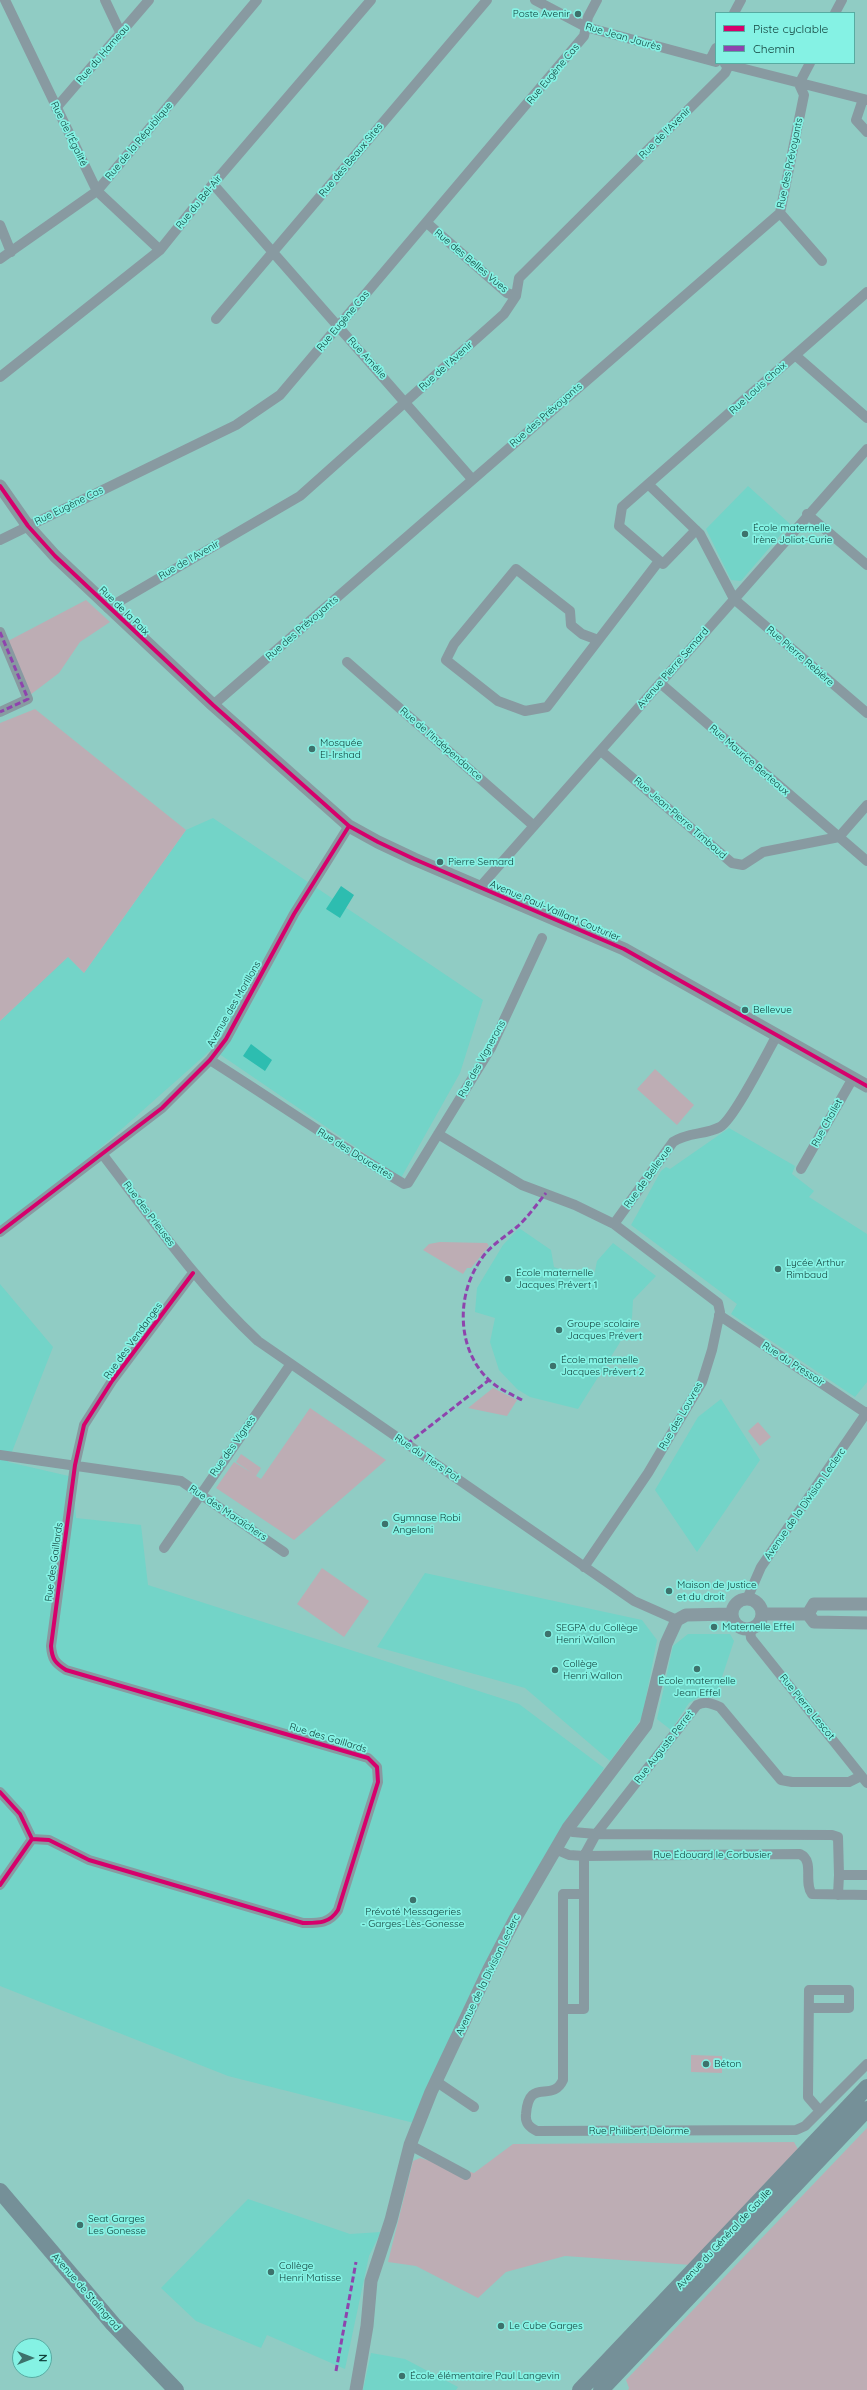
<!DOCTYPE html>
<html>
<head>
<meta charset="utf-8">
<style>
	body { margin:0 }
	#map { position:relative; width:867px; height:2390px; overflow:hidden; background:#90ccc4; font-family:Quicksand,sans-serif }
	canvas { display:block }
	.legend { position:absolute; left:715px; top:12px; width:140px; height:52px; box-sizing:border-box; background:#85f2e4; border:1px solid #57aba1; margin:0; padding:5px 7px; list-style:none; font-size:12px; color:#11413c }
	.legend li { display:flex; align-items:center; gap:8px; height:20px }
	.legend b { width:20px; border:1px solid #57aba1 }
	.north { position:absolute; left:12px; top:2338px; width:40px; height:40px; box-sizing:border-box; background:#85f2e4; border:1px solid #57aba1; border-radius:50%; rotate:90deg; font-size:11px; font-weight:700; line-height:16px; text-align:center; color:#11413c }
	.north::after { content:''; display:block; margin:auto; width:14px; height:18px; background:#3d726c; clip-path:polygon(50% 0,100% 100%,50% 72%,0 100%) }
</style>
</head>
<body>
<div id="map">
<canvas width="867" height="2390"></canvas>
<ul class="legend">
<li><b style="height:5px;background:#d6006c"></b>Piste cyclable</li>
<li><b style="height:5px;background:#8e44ad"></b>Chemin</li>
</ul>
<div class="north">N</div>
</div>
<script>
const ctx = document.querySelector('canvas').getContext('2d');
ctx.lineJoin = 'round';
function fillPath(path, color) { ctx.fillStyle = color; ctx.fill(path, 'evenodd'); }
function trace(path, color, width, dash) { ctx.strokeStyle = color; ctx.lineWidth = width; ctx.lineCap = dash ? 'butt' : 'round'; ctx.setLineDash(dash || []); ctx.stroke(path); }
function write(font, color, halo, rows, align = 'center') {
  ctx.font = font + ' Quicksand,sans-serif'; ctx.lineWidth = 3.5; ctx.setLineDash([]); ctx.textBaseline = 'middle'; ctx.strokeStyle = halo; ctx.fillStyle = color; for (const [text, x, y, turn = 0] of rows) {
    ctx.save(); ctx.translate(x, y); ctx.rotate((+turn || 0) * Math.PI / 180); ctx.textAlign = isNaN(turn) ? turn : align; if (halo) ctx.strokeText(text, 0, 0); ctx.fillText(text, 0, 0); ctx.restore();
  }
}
fillPath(new Path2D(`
	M748 486 790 524 741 581 731 580 706 529Z
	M213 818 483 1000 460 1073 401 1178 212 1049 0 1237V1021L68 956 84 973 186 830Z
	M729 1128 795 1166 792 1174 814 1191 809 1197 867 1234V1382L855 1397 731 1314 737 1304 631 1225 661 1171 666 1167 670 1169Z
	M519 1228 551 1250 554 1267 569 1273 594 1276 597 1261 613 1243 656 1276 633 1300 632 1318 619 1344 578 1409 530 1397 517 1389 499 1370 490 1342 495 1318 475 1312 477 1288 503 1245Z
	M0 1284 53 1347 8 1462 73 1477 76 1518 141 1525 148 1585 519 1704 604 1768 499 1937 414 2123 228 2076 0 1986Z
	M721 1399 760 1460 697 1552 655 1490 698 1417Z
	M425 1573 642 1620 657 1640 642 1718 610 1761 525 1688 377 1647Z
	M688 1634H730L734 1641 717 1692 699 1697 689 1703 671 1730 657 1719 673 1646Z
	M248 2199 350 2234 381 2232 369 2256 345 2369 267 2335 261 2348 196 2321 161 2288Z
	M371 2353 405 2359 458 2387 456 2390H363Z`), '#73d4c8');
fillPath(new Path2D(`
	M86 600 110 622 80 642 59 673 30 695 8 641Z
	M35 709 186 830 84 973 68 957 0 1021V723Z
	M655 1069 694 1105 677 1125 637 1089Z
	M440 1242 487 1243 489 1246 471 1268H467L463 1274 423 1250 429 1244Z
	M493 1388 517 1400 507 1416 468 1408Z
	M310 1408 386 1460 294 1540 216 1488 234 1462 252 1473 236 1462 241 1454 261 1468 256 1476 261 1479Z
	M758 1422 771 1437 760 1446 748 1431Z
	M322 1568 369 1601 344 1637 297 1604Z
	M691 2055 722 2056V2073L691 2072Z
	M867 2128V2390H628L629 2388 626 2380Z
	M794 2142 799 2151 691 2265 565 2256 506 2272 478 2298 416 2266 388 2262 413 2161 420 2158 474 2173 513 2144Z`), '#bdadb4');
fillPath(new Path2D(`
	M341 886 354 895 340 918 326 909Z
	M251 1044 272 1060 265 1071 243 1056Z`), '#2dbdb0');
trace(new Path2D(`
	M5 0 97 191 160 250
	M105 0 121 34
	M535 0 586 27 716 62
	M734 13 741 0
	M835 13 842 0
	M710 60 716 48
	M725 64 867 100
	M863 99 856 120 867 132
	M56 108 149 0
	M213 184 472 479
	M780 213 822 261
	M427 223 507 293 516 296
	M0 225 11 252
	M0 259 97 191 257 0
	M216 319 487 0
	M795 355 867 418
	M0 377 160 250 213 184 371 0
	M649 485 700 534 734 599 867 713
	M807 514 867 565
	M696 530 663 564 619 526 622 507 867 292
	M0 540 236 425 280 395 584 36 588 17 597 0
	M108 608 300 496 504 314 516 296 519 278 725 73 729 65
	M0 632 28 699 0 712
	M598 640 582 634 571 625 570 611 516 569 454 644 446 660 498 701 525 711 547 707 659 561
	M347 662 534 826
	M660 683 867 861
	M213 705 780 213 804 95 799 84 810 63
	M601 751 732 863 743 865 763 852 839 837 867 805
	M480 887 867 449
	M210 1060C275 1101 338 1145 404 1184L408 1183 491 1048 542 938
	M438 1134 522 1185 575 1205 614 1224 718 1303 720 1312 712 1350 702 1382 648 1473 584 1567
	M103 1155C152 1219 199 1286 258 1341L634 1601 677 1620
	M801 1169 853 1078
	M614 1224 673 1142C688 1132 705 1135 720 1127 734 1119 767 1053 777 1035
	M0 1232 162 1108 210 1060 226 1039 294 914 349 826
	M719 1315 866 1413
	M0 1455 181 1481 284 1552
	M164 1548 290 1365
	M747 1599 761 1567 867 1412
	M750 1630 751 1638 867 1783
	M0 1792 20 1814 32 1839
	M568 1828 573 1832 596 1834 832 1835 838 1837 839 1875H867
	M32 1839 49 1840 89 1860 303 1923C318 1923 329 1924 338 1910L378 1782 377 1767 368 1758 66 1670C55 1663 52 1659 51 1646L75 1465 84 1425 112 1381 193 1273
	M555 1849 569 1855 584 1856 800 1854C815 1861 803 1882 812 1894L867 1895
	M0 1885 32 1839
	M584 1894H563V2080C552 2104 529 2076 526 2114 525 2123 529 2127 537 2131L796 2130 805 2126 867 2064
	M838 1895 839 1875
	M809 2008H849V1990H809L808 2097 820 2111
	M563 2009H584V1856L596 1834 697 1705C705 1701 711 1703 720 1707L781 1780 792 1782H849L861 1776
	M437 2082 474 2107
	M410 2145 466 2175`), '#889aa1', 10);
trace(new Path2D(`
	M0 486 28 526 55 556 213 705 349 826 378 842 414 859 624 949 867 1086
	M732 1614a15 15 0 1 1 30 0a15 15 0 1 1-30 0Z
	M762 1614H808
	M808 1614 814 1604H867
	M808 1614 814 1622 867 1623
	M356 2390 367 2326 371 2281 391 2220 410 2145 431 2092 489 1969 515 1919 568 1828 646 1725 666 1644 677 1620 686 1615 731 1614`), '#889aa1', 13);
trace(new Path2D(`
	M0 2191 113 2324 176 2390
	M580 2390 867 2087
	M601 2390 867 2109`), '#759098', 16);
trace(new Path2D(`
	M0 632 28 699 0 712
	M522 1400C511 1394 498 1389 488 1379 457 1349 456 1296 480 1261 489 1246 505 1237 518 1226 528 1217 537 1204 546 1193
	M407 1444 489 1380
	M336 2371 356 2262`), '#8e44ad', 3, [6, 3]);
trace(new Path2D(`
	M0 486 28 526 55 556 213 705 349 826 378 842 414 859 624 949 867 1086
	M0 1232 162 1108 210 1060 226 1039 294 914 349 826
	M0 1792 20 1814 32 1839
	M32 1839 49 1840 89 1860 303 1923C318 1923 329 1924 338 1910L378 1782 377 1767 368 1758 66 1670C55 1663 52 1659 51 1646L75 1465 84 1425 112 1381 193 1273
	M0 1885 32 1839`), '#d6006c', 4);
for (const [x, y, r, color] of [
	[578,14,4,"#3d726c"],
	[745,534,4,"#3d726c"],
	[312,749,4,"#3d726c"],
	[440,862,4,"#3d726c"],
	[745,1010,4,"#3d726c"],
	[778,1269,4,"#3d726c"],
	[508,1279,4,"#3d726c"],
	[559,1330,4,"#3d726c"],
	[553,1366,4,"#3d726c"],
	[385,1524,4,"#3d726c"],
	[669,1591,4,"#3d726c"],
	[714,1627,4,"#3d726c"],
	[548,1634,4,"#3d726c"],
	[697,1669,4,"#3d726c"],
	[555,1670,4,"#3d726c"],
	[413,1900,4,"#3d726c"],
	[706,2064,4,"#3d726c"],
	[80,2225,4,"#3d726c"],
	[271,2272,4,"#3d726c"],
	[501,2326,4,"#3d726c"],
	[402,2376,4,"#3d726c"]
]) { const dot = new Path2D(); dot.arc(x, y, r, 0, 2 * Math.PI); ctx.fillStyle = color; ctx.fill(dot); trace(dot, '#85f2e4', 1.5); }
write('10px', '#11413c', '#85f2e4', [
	["Poste Avenir",570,14,"right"],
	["École maternelle",753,528],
	["Irène Joliot-Curie",753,540],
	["Mosquée",320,743],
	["El-Irshad",320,755],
	["Pierre Semard",448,862],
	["Bellevue",753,1010],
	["Lycée Arthur",786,1263],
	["Rimbaud",786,1275],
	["École maternelle",516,1273],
	["Jacques Prévert 1",516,1285],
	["Groupe scolaire",567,1324],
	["Jacques Prévert",567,1336],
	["École maternelle",561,1360],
	["Jacques Prévert 2",561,1372],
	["Gymnase Robi",393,1518],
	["Angeloni",393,1530],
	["Maison de justice",677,1585],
	["et du droit",677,1597],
	["Maternelle Effel",722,1627],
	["SEGPA du Collège",556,1628],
	["Henri Wallon",556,1640],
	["Collège",563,1664],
	["Henri Wallon",563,1676],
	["École maternelle",697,1681,"center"],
	["Jean Effel",697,1693,"center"],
	["Prévoté Messageries",413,1912,"center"],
	["- Garges-Lès-Gonesse",413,1924,"center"],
	["Béton",714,2064],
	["Seat Garges",88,2219],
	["Les Gonesse",88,2231],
	["Collège",279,2266],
	["Henri Matisse",279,2278],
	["Le Cube Garges",509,2326],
	["École élémentaire Paul Langevin",410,2376]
], 'left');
write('10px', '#11413c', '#85f2e4', [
	["Rue Jean Jaurès",623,37,16],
	["Rue du Hameau",103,54,-49],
	["Rue Eugène Cas",553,74,-50],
	["Rue de l'Avenir",665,133,-45],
	["Rue de l'Égalité",69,134,64],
	["Rue de la République",139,141,-50],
	["Rue des Beaux Sites",351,160,-50],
	["Rue des Prévoyants",790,163,-78],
	["Rue du Bel-Air",199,202,-51],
	["Rue des Belles Vues",471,261,40],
	["Rue Eugène Cas",343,321,-50],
	["Rue Amélie",367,358,48],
	["Rue de l'Avenir",446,366,-42],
	["Rue Louis Choix",758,388,-42],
	["Rue des Prévoyants",546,415,-41],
	["Rue Eugène Cas",69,506,-26],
	["Rue de l'Avenir",189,560,-30],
	["Rue de la Paix",124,611,44],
	["Rue des Prévoyants",302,628,-41],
	["Rue Pierre Rebière",800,656,41],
	["Avenue Pierre Semard",673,668,-49],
	["Rue de l'Indépendance",441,744,41],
	["Rue Maurice Berteaux",749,760,41],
	["Rue Jean-Pierre Timbaud",680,818,41],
	["Avenue Paul-Vaillant Couturier",555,911,23],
	["Avenue des Morillons",234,1004,-60],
	["Rue des Vignerons",482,1059,-61],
	["Rue Challet",827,1123,-61],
	["Rue des Doucettes",355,1154,32],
	["Rue de Bellevue",648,1177,-54],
	["Rue des Prieuses",149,1214,53],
	["Rue des Vendanges",133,1341,-54],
	["Rue du Pressoir",793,1364,33],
	["Rue des Louvres",681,1416,-60],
	["Rue des Vignes",233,1446,-55],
	["Rue du Tiers Pot",427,1458,34],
	["Avenue de la Division Leclerc",805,1504,-55],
	["Rue des Maraîchers",228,1513,34],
	["Rue des Gaillards",54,1562,-82],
	["Rue Pierre Lescot",807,1707,51],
	["Rue des Gaillards",328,1738,17],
	["Rue Auguste Perret",664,1747,-52],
	["Rue Édouard le Corbusier",712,1855],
	["Avenue de la Division Leclerc",488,1975,-64],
	["Rue Philibert Delorme",639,2131],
	["Avenue du Général de Gaulle",724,2239,-47],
	["Avenue de Stalingrad",86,2292,49]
]);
</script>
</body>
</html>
